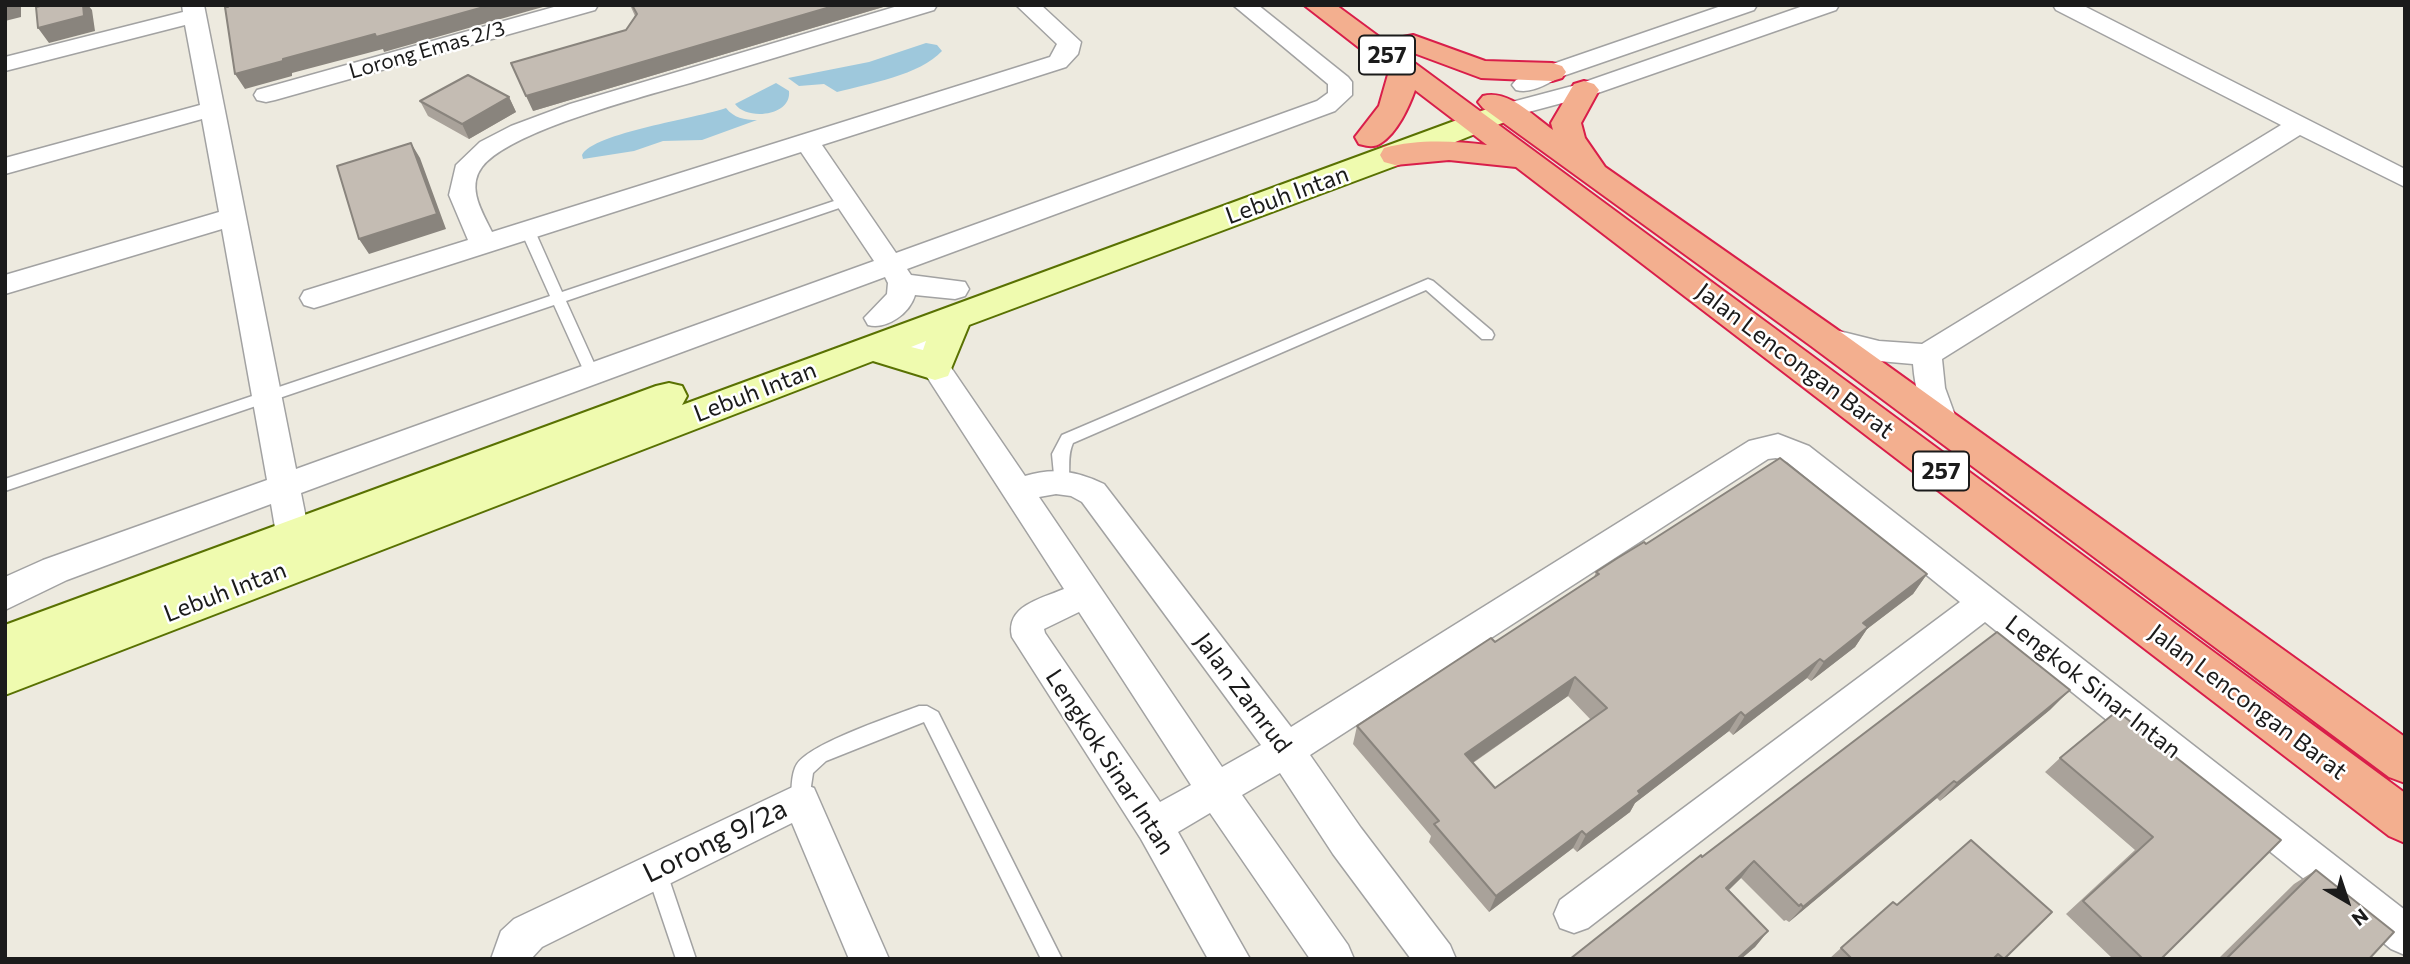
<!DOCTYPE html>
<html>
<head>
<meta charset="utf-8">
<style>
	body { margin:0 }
	#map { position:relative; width:2410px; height:964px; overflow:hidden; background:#edeadf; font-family:Commissioner,sans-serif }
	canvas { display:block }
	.frame { position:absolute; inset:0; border:7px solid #1b1b1b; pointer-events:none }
	.north { position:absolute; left:2312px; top:866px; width:70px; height:70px; -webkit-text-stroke:5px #fff; paint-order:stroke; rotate:141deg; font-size:19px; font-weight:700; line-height:28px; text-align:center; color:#1b1b1b }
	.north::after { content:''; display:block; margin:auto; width:24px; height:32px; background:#1b1b1b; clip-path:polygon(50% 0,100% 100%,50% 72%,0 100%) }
</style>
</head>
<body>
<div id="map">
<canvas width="2410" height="964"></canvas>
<div class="frame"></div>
<div class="north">N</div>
</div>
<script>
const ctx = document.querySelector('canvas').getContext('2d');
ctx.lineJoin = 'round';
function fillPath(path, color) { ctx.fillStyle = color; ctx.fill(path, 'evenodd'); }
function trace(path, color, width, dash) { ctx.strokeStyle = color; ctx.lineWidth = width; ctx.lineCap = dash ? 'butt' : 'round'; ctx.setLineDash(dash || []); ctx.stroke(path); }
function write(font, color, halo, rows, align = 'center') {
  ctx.font = font + ' Commissioner,sans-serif'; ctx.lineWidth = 5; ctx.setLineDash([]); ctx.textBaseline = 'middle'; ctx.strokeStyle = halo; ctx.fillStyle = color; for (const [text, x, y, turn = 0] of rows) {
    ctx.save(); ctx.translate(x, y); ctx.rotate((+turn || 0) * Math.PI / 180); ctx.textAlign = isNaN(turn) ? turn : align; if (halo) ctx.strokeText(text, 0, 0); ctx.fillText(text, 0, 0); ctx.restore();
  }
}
fillPath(new Path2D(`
	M926 43 937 45 942 51C920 75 868 84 837 92L824 84 799 86 788 78 869 62Z
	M776 83 789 91C792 116 747 121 735 104Z
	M726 108C734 118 744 120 757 120L702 140 663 141 634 151 583 159 582 155C593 133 698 118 726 108Z`), '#9ec8dc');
const service = new Path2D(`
	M846 197 851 198V204L566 301 599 374 597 378H587L554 305 5 491V479L550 296 520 229 522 226 527 225 534 229 562 292Z
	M1428 279 1433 281 1492 331 1494 335 1492 339H1482L1426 290 1073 443C1066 459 1072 471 1067 485H1055L1052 454 1062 435Z
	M919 706H927L938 712 1062 959H1041L924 722 826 761 813 773 808 806 801 809 794 806C790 797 791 773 797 764 811 743 893 716 919 706Z
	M656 861 663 863 666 870 696 959H676L646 870 649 863Z`);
const minor = new Path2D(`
	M182 5H204L296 469 874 261 801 152 324 305 314 308 304 305 300 298 304 291 468 240 449 195 456 165 480 142 511 126 570 104 901 5H937L934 10C861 32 787 54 714 76 662 92 512 128 482 167 466 188 483 213 492 232L1050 57 1057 44 1016 5H1041L1081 42 1078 54 1066 67 822 145 896 253 1317 101 1328 93V84L1233 5H1258L1348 77 1352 82V95L1335 111 907 269 911 275 965 282 969 289 965 296 955 299 915 295C910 313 887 330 868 325L864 318 887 294 888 283 885 277 301 493 315 563 310 573 298 576 286 573 281 563 271 504 67 580 5 610V577L43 560 267 480 222 229 5 294V275L219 212 202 119 5 174V158L200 105 185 25 5 71V57L183 12Z
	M561 5H598L595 10 275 100 266 102 257 100 254 95 257 90Z
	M1724 5H1757L1754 10 1560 77C1546 84 1532 94 1516 90L1512 85 1516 80 1544 67Z
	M1806 5H1839L1836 10 1592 95 1506 118 1497 116 1494 111 1497 106 1576 85Z
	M2053 5H2082L2405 169V187L2300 135 1942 359 1945 388 1960 429 1956 437 1945 440 1934 437C1922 415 1915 390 1913 364L1879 361 1813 344 1809 337 1813 330 1823 327 1879 341 1922 344 2281 125 2056 10Z
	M912 322 922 325 1025 476C1053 467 1077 471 1104 484L1291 727 1749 441 1778 434 1809 446 2405 910V955L2391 949 1985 622 1588 928 1574 933 1560 928 1554 914 1560 900 1960 602 1787 462 1776 458 1768 459 1310 755 1361 828 1450 945 1456 959H1411L1333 854 1280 773 1242 795 1348 945 1354 959H1310L1210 813 1178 832 1250 959H1208L1141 839 1012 637C1005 606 1040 599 1064 589L898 332 902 325ZM1056 494 1071 496 1082 502 1261 745 1222 767 1039 497ZM1079 612 1191 785 1160 802 1045 633 1044 629Z
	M801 783 814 788 889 959H849L792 823 542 947 531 959H491L501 931 514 919Z`);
const secondary = new Path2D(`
	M1506 102 1517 105 1521 111 1517 117 1406 162 969 325 948 376 935 380 873 361 5 695V625L656 386 669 383 682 386 687 396 682 405ZM926 341 923 350 911 347Z`);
const trunk = new Path2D(`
	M1304 5H1336L2405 793V843L2389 836 1516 167 1449 160 1395 165 1384 162 1380 155 1384 148C1418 139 1453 141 1487 145L1415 90C1409 107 1397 133 1381 143 1374 148 1367 146 1359 144L1355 137 1379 106 1389 71Z
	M1413 35 1485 61 1552 63 1562 66 1566 72 1562 78 1552 81 1481 78 1403 49 1399 43 1403 37Z
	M1584 81 1594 84 1599 90 1581 123 1585 138 1605 167 1835 328 2405 737V783L2389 777 1811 346 1483 108 1478 102 1483 96C1508 89 1533 116 1553 130L1551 123 1574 84Z`);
trace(service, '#a2a2a2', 3);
trace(minor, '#a2a2a2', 3);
trace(secondary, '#597102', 4);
trace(trunk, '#d91e4a', 4);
fillPath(service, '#fff');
fillPath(minor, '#fff');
fillPath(secondary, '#effbaf');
fillPath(trunk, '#f3af8f');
fillPath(new Path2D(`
	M630 5H890L533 111 626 30 635 16Z
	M509 97 516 112 469 139 428 116 420 101Z
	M1646 544 1927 574 1913 594 1867 629 1855 647 1811 681 1807 678 1733 735 1729 731 1635 803 1630 812 1577 852 1573 848 1489 912 1429 842 1431 836 1353 744 1357 726 1495 642 1594 577 1596 572ZM1568 696 1591 720 1495 788 1473 763Z
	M2051 709 1940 801 1937 798 1789 922 1786 920 1784 921 1741 878 1729 890 1768 931 1755 947 1741 959H1570L1702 857Z
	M2060 758 2281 840 2161 959H2113L2066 914 2135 850 2045 772Z
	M1971 840 2004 959H1829L1841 948 1897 905Z
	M2316 870 2369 959H2218L2294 884Z`), '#a9a29a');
fillPath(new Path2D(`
	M5 5H21V17L5 21Z
	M83 5H88L92 10 95 31 49 43 38 28Z
	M491 5H550L384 52 383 49 292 73V76L245 89 235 74 283 59 375 34Z
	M837 5H890L533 111 526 96Z
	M509 97 516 112 469 139 462 124Z
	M411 143 420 158 446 229 369 254 359 239Z
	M1927 574 1913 594 1867 629 1855 647 1811 681 1824 662 1863 623Z
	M1820 659 1807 678 1733 735 1745 716Z
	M1575 677 1568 696 1459 772 1465 754Z
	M2070 690 2051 709 1940 801 1957 783Z
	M1741 712 1729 731 1635 803 1630 812 1577 852 1586 835 1638 791Z
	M1954 781 1937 798 1789 922 1803 907Z
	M1582 831 1573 848 1489 912 1496 896Z
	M1754 861 1741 878 1714 904 1726 888Z
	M1768 931 1755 947 1741 959H1737Z`), '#89847d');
const building = new Path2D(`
	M44 5H83L84 16 38 28 36 7Z
	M228 5H491L376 37 375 34 283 59V61L235 74 225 7H228Z
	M632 5H837L526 96 511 63 626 30 637 14Z
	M468 75 509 97 462 124 420 101Z
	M411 143 437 214 359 239 337 166Z
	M1780 458 1927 574 1863 623 1868 627 1824 662 1820 659 1745 716 1741 712 1638 791 1640 794 1586 835 1582 831 1496 896 1434 824 1439 821 1357 726 1491 638 1495 642 1599 574 1596 572 1616 559 1644 542 1646 544ZM1575 677 1607 708 1495 788 1465 754Z
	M1997 632 2070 690 1957 783 1954 781 1803 907 1801 904 1799 906 1754 861 1726 888 1768 931 1737 959H1570L1701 855 1702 857Z
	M2117 711 2281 840 2161 959H2143L2083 901 2153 837 2060 758Z
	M1971 840 2052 912 2004 959 1998 954 1993 959H1852L1841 948 1893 902 1897 905Z
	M2316 870 2394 932 2369 959H2226Z`);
fillPath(building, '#c4bcb3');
trace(building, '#89847d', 2);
write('21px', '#1b1b1b', '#fff', [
	["Lorong Emas 2/3",427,50,-16]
]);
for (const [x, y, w] of [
	[1387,55,56],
	[1941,471,56]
]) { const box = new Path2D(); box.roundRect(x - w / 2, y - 19.5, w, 39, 5); ctx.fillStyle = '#fff'; ctx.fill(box); trace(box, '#1b1b1b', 2); }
write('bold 23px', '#1b1b1b', null, [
	["257",1387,55],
	["257",1941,471]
]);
write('24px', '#1b1b1b', '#fff', [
	["Lebuh Intan",1287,195,-20],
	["Jalan Lencongan Barat",1795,361,37],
	["Lebuh Intan",755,392,-21],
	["Lebuh Intan",225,592,-21],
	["Lengkok Sinar Intan",2093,687,38],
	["Jalan Zamrud",1243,693,53],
	["Jalan Lencongan Barat",2248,702,37],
	["Lengkok Sinar Intan",1110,762,57]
]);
write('28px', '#1b1b1b', '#fff', [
	["Lorong 9/2a",715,841,-26]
]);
</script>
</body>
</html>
